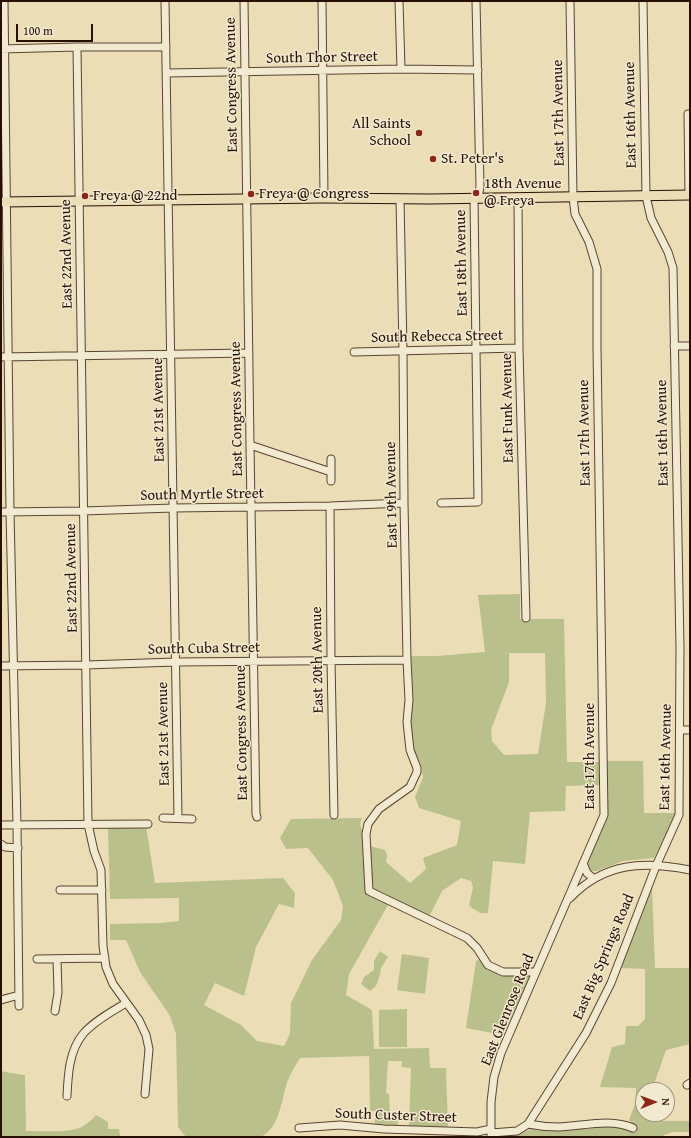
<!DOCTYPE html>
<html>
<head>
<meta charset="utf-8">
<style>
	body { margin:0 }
	#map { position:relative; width:691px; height:1138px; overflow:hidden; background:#ebdeb6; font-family:"Gentium Book Plus",serif }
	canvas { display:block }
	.frame { position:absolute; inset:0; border:2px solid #280f05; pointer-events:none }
	.north { position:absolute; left:635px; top:1082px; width:40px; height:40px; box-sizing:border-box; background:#f2ead0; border:1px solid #a1927f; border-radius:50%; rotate:89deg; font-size:11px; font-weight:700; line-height:16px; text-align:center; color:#280f05 }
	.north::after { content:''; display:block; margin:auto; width:14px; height:18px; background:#8f2418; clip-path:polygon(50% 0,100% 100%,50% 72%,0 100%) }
	.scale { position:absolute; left:16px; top:24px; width:77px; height:18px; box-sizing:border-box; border:2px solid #280f05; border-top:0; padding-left:5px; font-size:12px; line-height:14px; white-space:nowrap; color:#280f05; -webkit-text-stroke:3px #f2ead0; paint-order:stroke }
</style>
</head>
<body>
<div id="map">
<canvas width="691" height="1138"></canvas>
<div class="frame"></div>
<div class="north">N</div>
<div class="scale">100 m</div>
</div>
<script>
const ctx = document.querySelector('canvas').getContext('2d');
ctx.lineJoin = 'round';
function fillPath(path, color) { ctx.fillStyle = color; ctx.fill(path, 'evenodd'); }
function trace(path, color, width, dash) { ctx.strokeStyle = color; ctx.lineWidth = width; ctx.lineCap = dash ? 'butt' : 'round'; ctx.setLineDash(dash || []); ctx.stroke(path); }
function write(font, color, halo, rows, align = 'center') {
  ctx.font = font + ' "Gentium Book Plus",serif'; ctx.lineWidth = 3; ctx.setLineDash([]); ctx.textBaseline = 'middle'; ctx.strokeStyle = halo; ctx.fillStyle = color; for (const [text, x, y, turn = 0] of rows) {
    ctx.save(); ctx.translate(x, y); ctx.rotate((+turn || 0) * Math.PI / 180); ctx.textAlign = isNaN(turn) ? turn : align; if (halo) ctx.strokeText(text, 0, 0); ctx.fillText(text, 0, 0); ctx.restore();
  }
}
fillPath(new Path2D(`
	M520 594V619H564L567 762H600V785L566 786 565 811 530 812 525 864 493 861 488 913H480L469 906 473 887 471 881 461 878 442 891 426 923 388 905 349 974 346 995 372 1010 374 1049 429 1048 430 1068H446L448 1128 409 1127 411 1068 402 1067V1061H388L386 1093 389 1094 390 1116H397L398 1127H375V1111H370L369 1056 300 1058C296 1065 291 1072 288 1080 281 1099 281 1126 261 1137H186L178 1127 176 1034 170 1016 140 972 126 940H110V924L161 923 179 921V898L110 899 108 827 146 826 155 883 283 878 295 893 294 908 279 904 256 947 244 996 215 983 204 1005 241 1025 257 1041 284 1046 290 1034 291 1003 312 960 341 920 343 906 333 880 308 848 286 849 280 838 291 819 362 818C358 826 362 826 363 834 363 837 363 841 363 844L385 850 387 855 386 862 410 883 426 869 423 858 457 845 461 821 419 808 415 797 423 777 421 764 413 748 409 729 413 699 411 656H437L485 652 478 595ZM509 653H545L546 703 538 754 504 755 492 741 491 730 509 682Z
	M607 761H643L644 813H678L654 858 623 861 597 871H590L586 861 608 814Z
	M652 886 655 968H690V1044L666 1050 652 1090H643V1114H652L654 1121H690V1132H672L660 1137H508L534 1128 607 1125 626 1127 633 1132 636 1126 629 1120 636 1101V1088L600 1087 612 1047 625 1044 626 1026H638L645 1019V969L619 968Z
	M380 951 388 957 381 968 380 975 376 986 370 991 361 984 364 977 374 970V961Z
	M402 954 429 958 425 994 397 990Z
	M481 959 486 967 499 974 532 975 503 1035 466 1028 476 961Z
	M407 1009V1047H379V1010Z
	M1 1071 10 1073 25 1075 26 1131C40 1131 69 1133 82 1127 87 1124 92 1120 96 1115L108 1122V1129H119L120 1136 119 1137H1Z`), '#bac08c');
const minor = new Path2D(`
	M4 1 10 512 17 825 19 1006
	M165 1 178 818
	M244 1 250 445 256 814 257 817
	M322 1 324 198
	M399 1 401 69
	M77 47 88 824 94 851 101 870 103 946 106 967 113 984 139 1020 146 1035 149 1049 145 1094
	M1 49 77 47H166
	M167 73 401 69 478 70
	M689 195 688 114H690
	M518 198 519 348 526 618
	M400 199 403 351 404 503 407 660 409 700 407 722 410 750 417 768V772L410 787 379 809 368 824 366 834 369 891 467 938 477 948 488 965 503 972H536
	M674 346H690
	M354 352 519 348
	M1 357 249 353
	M250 445 331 472
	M331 481V459
	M441 503 478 502 474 198 479 193 480 186 476 1
	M330 506 331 660 334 815
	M1 512 83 511 173 508 330 506 404 503
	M1 666 86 665 176 662 407 660
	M680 730H690
	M163 818 192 819
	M1 825 148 824
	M1 844 5 847 18 848
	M583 863 587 873 593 878
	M60 890H102
	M570 898C605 862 643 861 690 870
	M37 959 105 958
	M1 1000 19 995
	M55 1011 58 993 57 959
	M687 1085 690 1083
	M67 1096C68 1075 69 1051 83 1034 94 1021 113 1011 126 1003
	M528 1124C538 1126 549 1127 559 1127 584 1126 610 1118 633 1128
	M299 1128 340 1125 384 1129 477 1132 491 1129
	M491 1133 517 1131 528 1124 586 1033 611 983 656 866 679 815 680 647 673 268 668 252 651 218 646 196 643 1
	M491 1136V1102L494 1077 501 1053 604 815 597 347V269L589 242 575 214 573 197 570 1`);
const major = new Path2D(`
	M1 202 324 198 430 199 690 195`);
trace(minor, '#594331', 9);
trace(major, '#280f05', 11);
trace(minor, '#f2ead0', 7);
trace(major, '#ebdeb6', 9);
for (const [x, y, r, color] of [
	[419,133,4,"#8f2418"],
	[433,159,4,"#8f2418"],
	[476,193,4,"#8f2418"],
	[251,194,4,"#8f2418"],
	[85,196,4,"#8f2418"]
]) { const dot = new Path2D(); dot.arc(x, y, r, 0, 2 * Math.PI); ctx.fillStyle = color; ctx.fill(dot); trace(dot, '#f2ead0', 1.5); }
write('15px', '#280f05', '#f2ead0', [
	["South Thor Street",322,58,-1],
	["East Congress Avenue",232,85,-91],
	["East 17th Avenue",559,113,-91],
	["East 16th Avenue",631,115,-91],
	["East 22nd Avenue",67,254,-91],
	["East 18th Avenue",462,263,-91],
	["South Rebecca Street",437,337,-1],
	["East Funk Avenue",508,408,-91],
	["East Congress Avenue",237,409,-91],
	["East 21st Avenue",159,410,-91],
	["East 17th Avenue",585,433,-91],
	["East 16th Avenue",663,433,-91],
	["South Myrtle Street",202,495,-1],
	["East 19th Avenue",392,495,-91],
	["East 22nd Avenue",72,578,-91],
	["South Cuba Street",204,649,-1],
	["East 20th Avenue",318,660,-91],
	["East Congress Avenue",242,733,-91],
	["East 21st Avenue",164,734,-91],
	["East 17th Avenue",590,756,-90],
	["East 16th Avenue",666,757,-89],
	["East Big Springs Road",604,957,-67],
	["East Glenrose Road",508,1010,-68],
	["South Custer Street",396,1116,2]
]);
write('15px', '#280f05', '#f2ead0', [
	["All Saints",411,124,"right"],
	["School",411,141,"right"],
	["St. Peter's",441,159],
	["18th Avenue",484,184],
	["@ Freya",484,201],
	["Freya @ Congress",259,194],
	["Freya @ 22nd",93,196]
], 'left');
</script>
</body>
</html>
